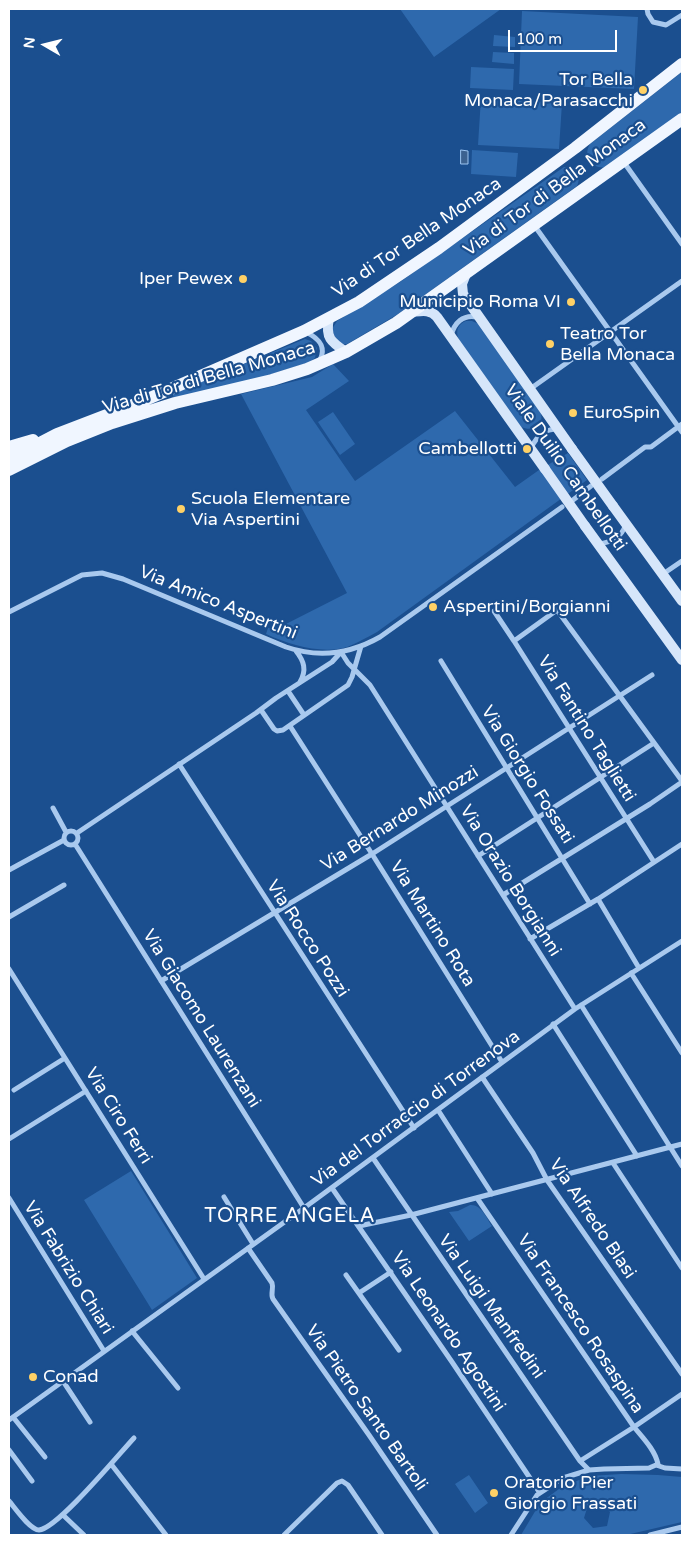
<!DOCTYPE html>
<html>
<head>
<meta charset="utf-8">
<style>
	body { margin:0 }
	#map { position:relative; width:691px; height:1544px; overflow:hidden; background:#1b4f8f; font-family:"Varela Round",sans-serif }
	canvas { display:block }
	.frame { position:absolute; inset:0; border:10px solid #fff; pointer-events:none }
	.north { position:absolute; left:20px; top:20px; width:50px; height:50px; -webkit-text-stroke:4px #1b4f8f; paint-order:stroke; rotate:278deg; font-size:14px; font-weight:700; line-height:20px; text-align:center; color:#fff }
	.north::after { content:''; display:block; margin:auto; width:18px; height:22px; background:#fff; clip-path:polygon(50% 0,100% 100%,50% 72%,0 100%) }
	.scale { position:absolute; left:508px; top:30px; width:109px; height:22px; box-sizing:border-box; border:2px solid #fff; border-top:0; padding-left:6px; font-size:15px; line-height:18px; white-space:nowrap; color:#fff; -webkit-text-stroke:4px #1b4f8f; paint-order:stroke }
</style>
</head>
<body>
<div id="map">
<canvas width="691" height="1544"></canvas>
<div class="frame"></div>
<div class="north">N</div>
<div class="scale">100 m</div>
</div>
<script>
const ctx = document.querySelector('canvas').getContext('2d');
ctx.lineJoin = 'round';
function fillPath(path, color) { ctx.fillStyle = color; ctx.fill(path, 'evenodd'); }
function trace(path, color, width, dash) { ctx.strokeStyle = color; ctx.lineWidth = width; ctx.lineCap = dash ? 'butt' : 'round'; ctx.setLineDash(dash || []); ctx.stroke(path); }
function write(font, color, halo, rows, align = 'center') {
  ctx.font = font + ' "Varela Round",sans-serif'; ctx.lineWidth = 4.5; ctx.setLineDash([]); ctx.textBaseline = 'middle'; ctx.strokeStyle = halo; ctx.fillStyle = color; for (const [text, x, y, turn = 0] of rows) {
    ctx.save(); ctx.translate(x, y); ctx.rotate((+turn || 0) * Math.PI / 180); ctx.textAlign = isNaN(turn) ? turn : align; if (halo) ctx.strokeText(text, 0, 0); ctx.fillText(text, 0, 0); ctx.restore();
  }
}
fillPath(new Path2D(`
	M400 9H501L434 57Z
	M522 11 638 17 634 89 519 84Z
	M494 35 515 37V47L493 46Z
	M493 52 514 53V64L492 62Z
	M471 67 514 69 513 90 470 88Z
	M682 72V112L607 167C592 170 582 157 590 144Z
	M481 98 562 103 559 149 478 145Z
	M472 150 518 153 516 177 471 174Z
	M564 167C576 167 582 176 577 186L398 314 347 344H343L335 339 332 329 337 321 400 282Z
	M466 321H472L479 324 541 413C544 426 533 432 521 427L459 340C455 331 458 324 466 321Z
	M305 339 311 341 317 348 315 358 310 362 249 381 174 398 172 393Z
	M333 364 349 381 306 410 355 481 455 411 515 487 539 470 568 453 587 480 377 632C367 637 350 648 338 649 314 652 288 644 266 634L268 628 282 626 347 593 241 394 312 377Z
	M333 412 355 444 340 455 318 422Z
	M131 1171 197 1278 152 1310 84 1200Z
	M470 1205C481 1204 486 1217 492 1226L469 1241 449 1212 458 1211Z
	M621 1474 658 1475 682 1477V1522L626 1535H521L540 1503 563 1486 590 1476ZM602 1502 610 1512 607 1526 593 1528 584 1518 588 1505Z
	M469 1475 488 1503 475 1513 455 1484Z`), '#2e69ad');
const water = new Path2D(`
	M461 150 468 151V164H461Z`);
fillPath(water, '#3c6290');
trace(water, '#9cc4f0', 1);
trace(new Path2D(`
	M647 9 648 14 653 22 666 25 682 15
	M623 161 682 244
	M534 225 682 432
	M306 332C318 338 327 346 320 360
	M451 336C454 323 463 314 477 317
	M530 389 682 281
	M531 448C537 436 544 429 558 429
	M602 479 645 447H651L682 424
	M573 500 591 486
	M598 544C613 542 621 538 626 524
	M663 574 682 561
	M494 611 514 641 654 862
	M9 612 82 575 102 573 123 579 286 647C318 658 350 654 380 637L562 507
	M514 641 557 610 682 781
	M296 651C304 661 307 670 300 682
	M441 661 590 904
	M288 691 304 715
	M261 710 274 729 277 731 283 730 348 685 352 677 361 646
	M290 726 372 854 502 1062
	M179 764 414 1128
	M53 808 66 832
	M64 838a7 7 0 1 1 14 0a7 7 0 1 1-14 0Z
	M77 833 256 713 276 698 332 662 341 652 348 663 370 685 575 1009
	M75 844 304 1208
	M478 856 654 743
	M9 870 64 840
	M503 895 650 804 682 782
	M598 899 639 968
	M9 917 64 885
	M530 939 598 899 682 844
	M9 969 204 1279
	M631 973 682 1053
	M161 981 372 854 652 675
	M581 1005 682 1166
	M553 1024 637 1156
	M482 1077 533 1153 547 1180 682 1374
	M14 1090 65 1058
	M438 1110 492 1194
	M9 1139 86 1091
	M373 1158 580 1461 589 1470
	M613 1163 682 1268
	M332 1188 452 1362 540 1493
	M224 1197 253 1244
	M9 1198 104 1351
	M477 1198 634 1427C643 1438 655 1450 658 1464L656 1465
	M359 1226 411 1215 682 1144
	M248 1248 272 1283C274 1289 270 1294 273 1299L369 1435 437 1535
	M346 1275 399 1350
	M359 1293 391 1272
	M132 1331 178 1388
	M63 1381 90 1422
	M13 1417 45 1457
	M9 1420 304 1208 575 1009 682 941
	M9 1450 32 1481
	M580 1461 634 1427 682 1394
	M111 1464 166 1535
	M9 1501C15 1508 30 1530 39 1530 57 1529 119 1454 134 1438
	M63 1515 84 1535
	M284 1535 337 1483 342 1481 348 1485 382 1535
	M511 1535 537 1495 563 1478 589 1470 604 1469 649 1468 656 1465 665 1468 682 1469
	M650 1535 682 1527`), '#a9c9ee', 5);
trace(new Path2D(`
	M466 274 462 284 463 294 572 449
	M412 312C422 311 430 309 437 317L545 469
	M329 318C325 338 331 342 346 352
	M613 506 682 601
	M585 526 682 660`), '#d6e6fa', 10);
trace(new Path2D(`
	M9 447 33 440
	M9 459 57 434 143 401 304 331 359 302 439 248 575 148 682 64
	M9 470 67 441 112 423 175 403 272 380 307 369 346 352 396 323 682 119`), '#f0f6ff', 12);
trace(new Path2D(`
	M572 449 613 506
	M545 469 585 526`), '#d6e6fa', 10);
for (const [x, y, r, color] of [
	[643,90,5,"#ffd166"],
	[243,279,5,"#ffd166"],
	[571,302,5,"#ffd166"],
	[550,344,5,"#ffd166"],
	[573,413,5,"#ffd166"],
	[527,449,5,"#ffd166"],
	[181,509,5,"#ffd166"],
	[433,607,5,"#ffd166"],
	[33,1377,5,"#ffd166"],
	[494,1493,5,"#ffd166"]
]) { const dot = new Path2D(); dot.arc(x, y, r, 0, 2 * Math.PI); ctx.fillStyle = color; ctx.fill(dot); trace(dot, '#1b4f8f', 2); }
write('18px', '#fff', '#1b4f8f', [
	["Tor Bella",633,80,"right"],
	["Monaca/Parasacchi",633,101,"right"],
	["Iper Pewex",233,279,"right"],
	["Municipio Roma VI",561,302,"right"],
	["Teatro Tor",560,334],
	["Bella Monaca",560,355],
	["EuroSpin",583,413],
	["Cambellotti",517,449,"right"],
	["Scuola Elementare",191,499],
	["Via Aspertini",191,520],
	["Aspertini/Borgianni",443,607],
	["Conad",43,1377],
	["Oratorio Pier",504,1483],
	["Giorgio Frassati",504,1504]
], 'left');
write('18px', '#fff', '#1b4f8f', [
	["Via di Tor di Bella Monaca",555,188,-36],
	["Via di Tor Bella Monaca",417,238,-34],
	["Via di Tor di Bella Monaca",209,378,-16],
	["Viale Duilio Cambellotti",565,468,55],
	["Via Amico Aspertini",218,603,22],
	["Via Fantino Taglietti",586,729,58],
	["Via Giorgio Fossati",527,775,58],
	["Via Bernardo Minozzi",400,819,-32],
	["Via Orazio Borgianni",510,881,58],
	["Via Martino Rota",432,924,58],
	["Via Rocco Pozzi",307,939,57],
	["Via Giacomo Laurenzani",201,1019,58],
	["Via del Torraccio di Torrenova",416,1109,-36],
	["Via Ciro Ferri",118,1116,58],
	["Via Alfredo Blasi",592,1219,56],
	["Via Fabrizio Chiari",68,1268,58],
	["Via Luigi Manfredini",491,1307,55],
	["Via Francesco Rosaspina",580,1324,56],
	["Via Leonardo Agostini",448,1332,56],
	["Via Pietro Santo Bartoli",366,1408,55]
]);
ctx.letterSpacing = '1px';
write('20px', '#fff', '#1b4f8f', [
	["TORRE ANGELA",290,1217]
]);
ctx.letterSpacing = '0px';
</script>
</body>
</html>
